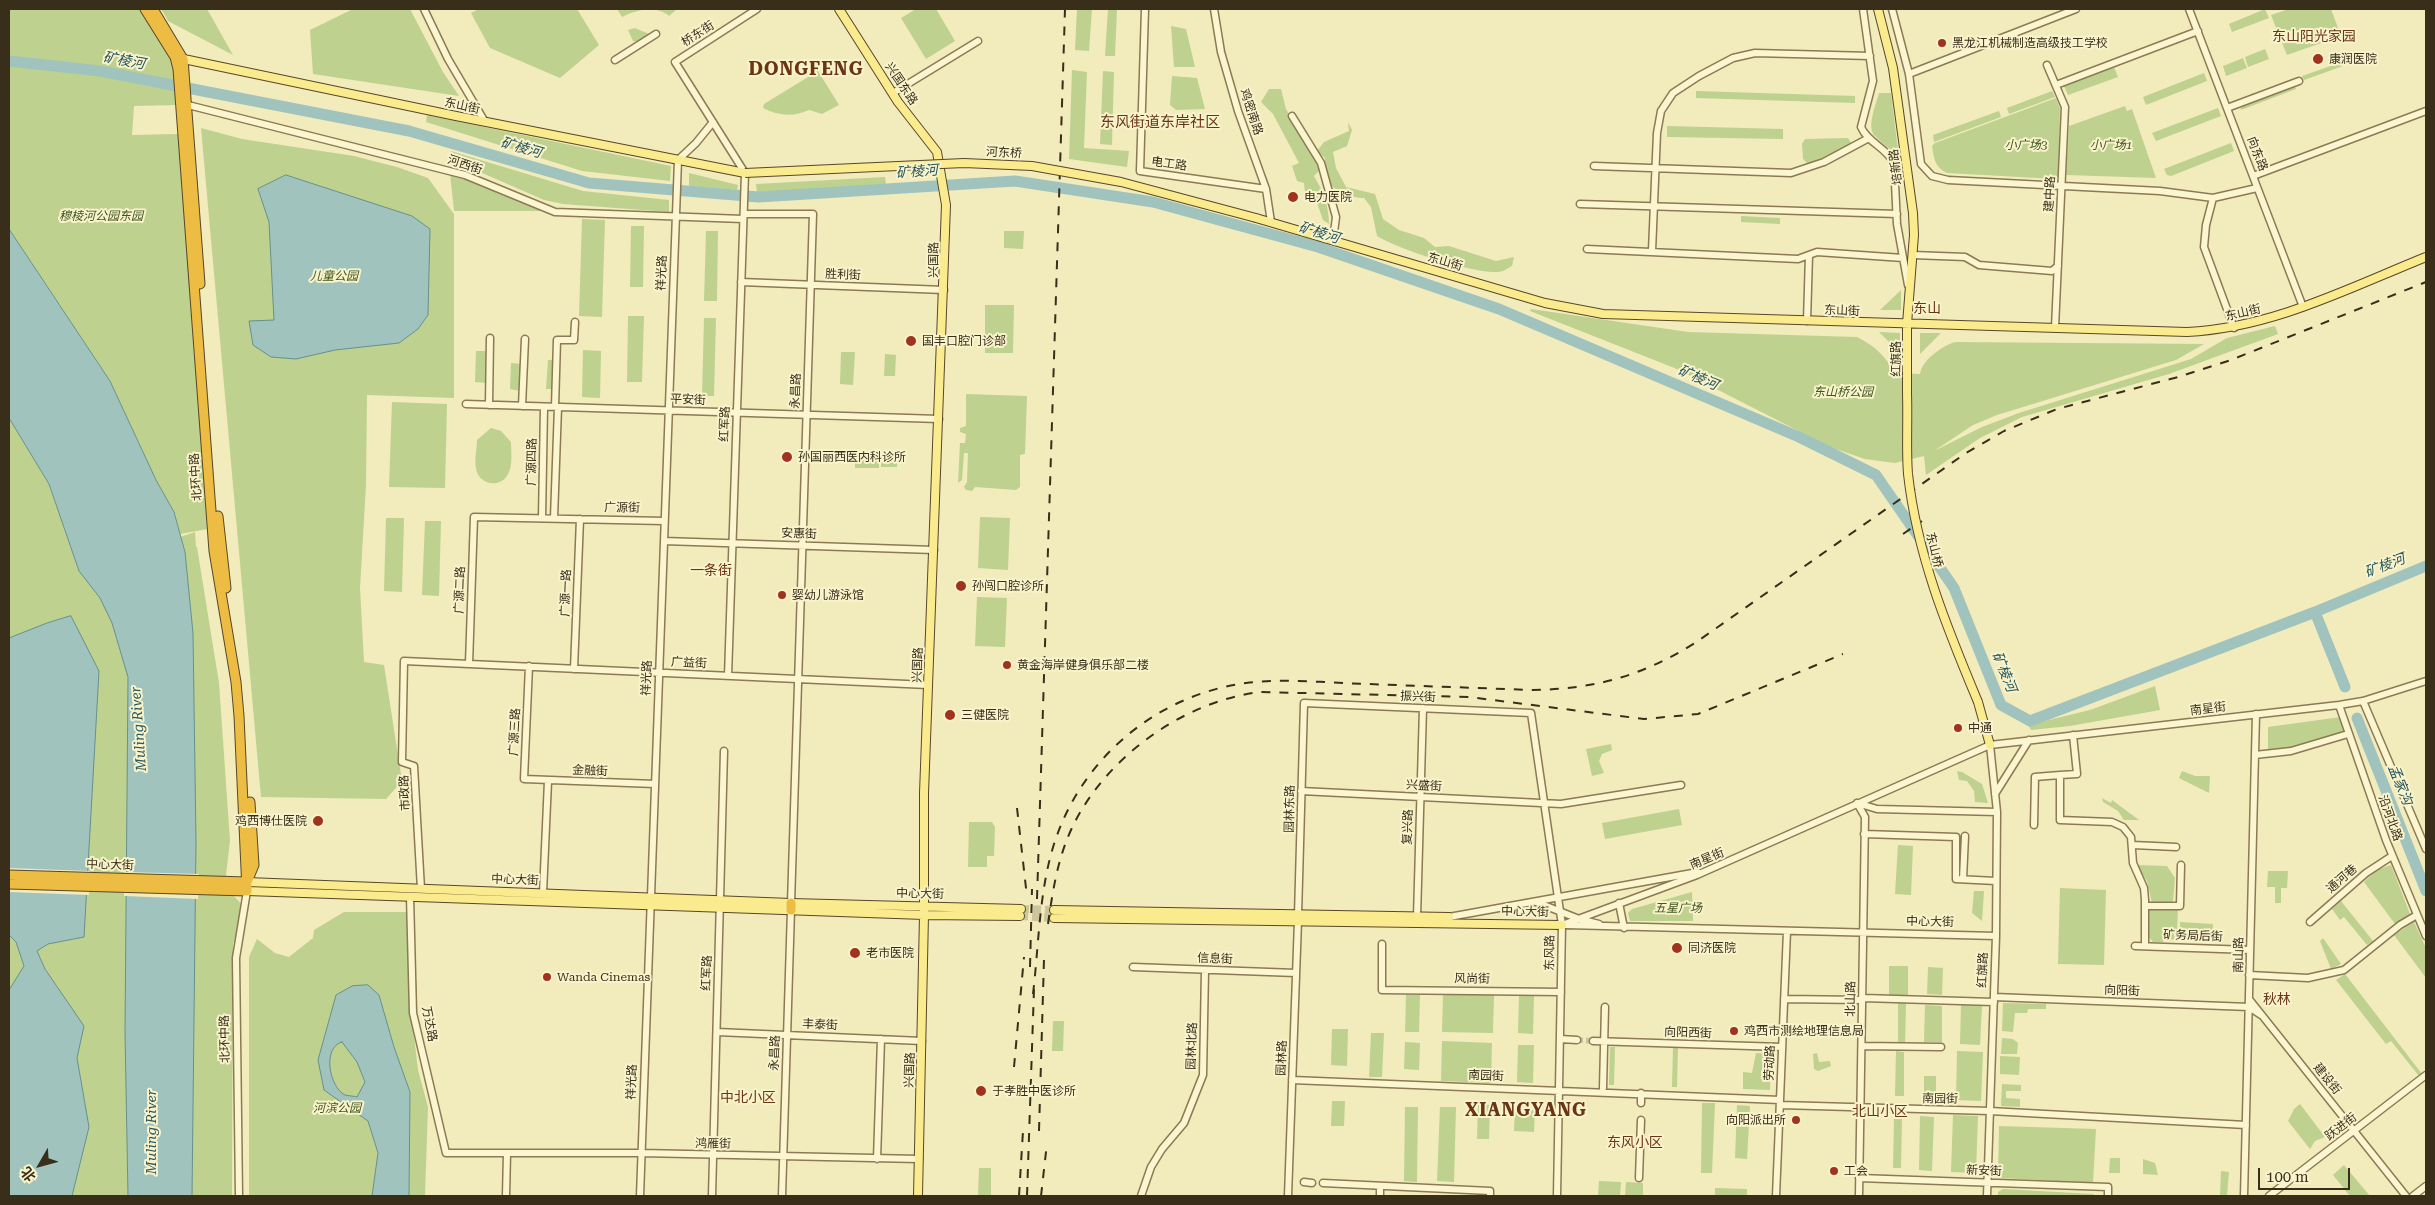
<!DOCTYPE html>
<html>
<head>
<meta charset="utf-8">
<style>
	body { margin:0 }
	#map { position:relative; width:2435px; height:1205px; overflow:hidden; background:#f2ebbc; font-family:"Roboto Serif","Noto Sans SC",serif }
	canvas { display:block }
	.frame { position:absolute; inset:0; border:10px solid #392e1a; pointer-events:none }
	.north { position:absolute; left:15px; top:1140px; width:50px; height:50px; -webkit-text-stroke:4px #f9f3cc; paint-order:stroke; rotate:232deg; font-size:14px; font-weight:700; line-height:20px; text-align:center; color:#392e1a }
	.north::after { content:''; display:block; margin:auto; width:18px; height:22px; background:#392e1a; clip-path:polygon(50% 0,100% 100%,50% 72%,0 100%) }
	.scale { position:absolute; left:2258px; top:1168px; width:92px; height:22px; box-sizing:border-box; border:2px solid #392e1a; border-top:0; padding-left:6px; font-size:15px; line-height:18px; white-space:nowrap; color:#392e1a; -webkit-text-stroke:4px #f9f3cc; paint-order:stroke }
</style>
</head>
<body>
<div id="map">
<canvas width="2435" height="1205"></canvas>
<div class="frame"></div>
<div class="north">北</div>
<div class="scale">100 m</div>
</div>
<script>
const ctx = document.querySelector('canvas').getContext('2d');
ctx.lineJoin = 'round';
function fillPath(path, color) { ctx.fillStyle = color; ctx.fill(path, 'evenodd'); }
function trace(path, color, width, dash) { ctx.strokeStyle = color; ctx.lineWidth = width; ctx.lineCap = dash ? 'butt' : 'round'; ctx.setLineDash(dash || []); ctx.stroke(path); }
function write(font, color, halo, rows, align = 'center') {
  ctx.font = font + ' "Roboto Serif","Noto Sans SC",serif'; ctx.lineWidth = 4; ctx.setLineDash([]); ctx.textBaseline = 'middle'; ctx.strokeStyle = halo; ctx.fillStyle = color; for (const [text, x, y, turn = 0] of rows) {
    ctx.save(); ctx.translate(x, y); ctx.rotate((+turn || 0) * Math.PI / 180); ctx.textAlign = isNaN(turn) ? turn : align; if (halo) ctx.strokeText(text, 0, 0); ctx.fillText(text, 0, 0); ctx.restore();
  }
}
fillPath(new Path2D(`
	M9 9H142L173 59 178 105 134 106 132 135 178 134 181 137 207 529 180 534 174 512 155 478 110 381 9 229Z
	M161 9H207L233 55 168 21Z
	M353 9H410L443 72 459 96 313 74 310 30Z
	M479 9H577L599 45 560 78 490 48 471 13Z
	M617 9H677L669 16C656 5 636 10 622 17Z
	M916 9H936L955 41 926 59 901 18Z
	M1077 9H1092L1089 51 1075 50Z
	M1108 9H1117L1115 56H1105Z
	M2265 9 2269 18 2232 32 2229 24Z
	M2289 9H2331L2341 36 2287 55 2271 15Z
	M1171 26 1186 29 1195 67H1174Z
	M635 28 649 34 639 42 633 41 628 30Z
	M2265 49 2269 59 2248 67 2245 57Z
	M2243 58 2247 68 2226 76 2223 66Z
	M2342 62 2343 66 2304 80 2302 76Z
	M2114 67 2118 77 2068 95 2064 86Z
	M1072 70 1087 72 1084 148 1129 151 1127 167 1069 159Z
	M818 71 839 105 822 114 809 110C793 117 779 116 763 108L764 104Z
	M1103 71 1114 72 1112 145 1100 144Z
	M2204 73 2207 81 2146 105 2143 97Z
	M1172 76 1197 78 1205 109 1176 110 1170 105Z
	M2294 85 2296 89 2241 110 2240 105Z
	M1269 89H1281L1286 109 1315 158 1319 171 1314 176C1323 191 1329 206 1329 224L1323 220 1316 200 1305 193 1304 183 1297 181 1292 166 1299 163 1273 114 1261 102Z
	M1696 91 1855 96V103L1696 98Z
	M2052 91 2055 97 2009 114 2007 108Z
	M1879 93H1891L1899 158C1892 149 1882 144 1875 136 1866 128 1876 104 1879 93Z
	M2056 98 2060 108 2058 177 2055 179 1947 173C1935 167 1934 159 1932 146L1935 143Z
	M2125 106 2127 111 2132 109 2156 178 2066 175 2069 126Z
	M2218 108 2221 116 2156 141 2152 133Z
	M1999 111 2001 117 1934 142 1933 135Z
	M427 115 671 166 670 181 582 171 426 122Z
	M1348 122 1352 130 1347 146 1333 152 1336 168 1346 187 1375 194 1383 219 1399 230 1424 238 1435 247 1449 246 1496 261 1514 257 1512 266C1508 268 1503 272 1498 272 1474 274 1398 249 1377 236L1371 207 1364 198C1338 197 1323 185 1325 158L1317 151 1324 142 1349 131Z
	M1667 126 1783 129V139L1667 137Z
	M201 128 242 139 354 156 397 167 428 178 454 214V398L367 395 366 485 360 588 364 662 384 665 402 781 386 799 261 797Z
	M1848 138 1851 143 1849 146 1808 164 1803 159 1802 144 1805 139Z
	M2231 143 2234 151 2171 176 2167 175 2164 169Z
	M451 151 583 191 669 200V212L563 204 544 200 448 158Z
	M450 173 466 177 545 211H454Z
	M689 173 738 185 737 190 689 186Z
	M885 177 886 184 757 193 756 184Z
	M1741 216 1780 218V224L1741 222Z
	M582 219 605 220 602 317 579 316Z
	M631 226H644L643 287H630Z
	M706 231H718L717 301H704Z
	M1004 231H1024L1023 249 1004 248Z
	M1901 290V310H1880Z
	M985 305H1014L1013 353H985Z
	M1531 309 1688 332 1857 337C1875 346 1885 356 1895 373L1920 374C1922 360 1942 346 1955 342L2204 344 2176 360 1997 415 1973 425 1934 451 1982 427 2019 413 2191 359 2227 338 2275 326 2278 334 2169 374 2022 417 1980 438 1926 475 1924 456 1895 463 1865 459 1830 447 1677 369 1530 311Z
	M628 316H644L642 382H627Z
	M704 318H716L714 396H702Z
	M1879 332 1900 333V353Z
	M1920 333H1941L1920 354Z
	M583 350 601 351 600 398 582 397Z
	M476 351H487V383L475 382Z
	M841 352H855L853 385 840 384Z
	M885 354 896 355 895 376H884Z
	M548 360H554L552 389H546Z
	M511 363 521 364 520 391 510 389Z
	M966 394 1027 396 1025 454 1020 455V487L1016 490 975 487 972 491 966 490 964 487 967 482 968 453H964L962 480 958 483 960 443H965L966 434 960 432V428L966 426Z
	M392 402 447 404 445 488 389 487Z
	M9 418 49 484 79 571 195 532 196 547H197L219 683 230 841 226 875 233 895 245 908 233 944 232 1196H9Z
	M491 428 501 431 511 442C511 451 513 466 508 474 501 489 478 485 476 468 474 460 477 449 477 440Z
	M855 454 879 455V468H855Z
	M881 455H897V467H881Z
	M980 517 1010 518 1008 570 978 568Z
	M386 518H404L402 592 384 591Z
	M425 521H441L439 596 422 595Z
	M977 597 1007 598 1005 647 975 646Z
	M2155 686 2160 710 2070 726 2031 730 2028 725 2090 710Z
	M2341 717 2346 733 2291 749 2268 753V727Z
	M1611 744 1612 750 1602 754 1599 761 1604 773 1592 776 1586 749Z
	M1957 771 1962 772 1982 784 1988 803 1975 802 1974 791 1967 781 1959 780Z
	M2182 771 2195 776H2210L2209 793 2179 778Z
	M2102 798 2111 803 2112 800 2139 820H2124L2118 811 2103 802Z
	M1679 809 1682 825 1605 839 1602 823Z
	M969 822H992L995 827 994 856H987V867H968Z
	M1898 845 1913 846 1911 895 1895 894Z
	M2136 865 2167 866 2175 878 2173 901 2169 903H2152L2147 881Z
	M2391 865 2410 914 2395 924 2364 882 2376 870Z
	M2268 871H2288L2287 888H2281V903H2275V887H2267Z
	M2060 888 2106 890 2104 965 2058 964Z
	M1974 891H1984L1982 921 1972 913Z
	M1692 892 1693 921H1630L1628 913 1632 909Z
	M2341 901 2373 941 2367 945 2344 917 2340 920 2332 909Z
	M2152 909H2178L2177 931H2180V922L2213 924 2212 942 2164 939 2163 942H2153L2147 935V911Z
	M344 912H408L417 989 415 1009 412 1019 418 1070 428 1107 425 1196H249V957L257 939 275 953 289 957 313 938 314 930Z
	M2414 922 2426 948V978L2394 935Z
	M2323 938 2341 964 2331 969 2320 941Z
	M1889 966H1908V995H1889Z
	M1928 967 1943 968 1942 995 1927 994Z
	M2345 974 2422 1074 2419 1076 2391 1041 2386 1044 2336 980Z
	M1443 994 1494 995 1493 1033 1442 1032Z
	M1406 995H1420L1419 1032H1405Z
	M1519 995 1534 996 1533 1034 1518 1033Z
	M1898 1003H1906L1905 1044H1898Z
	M2003 1003 2046 1004V1009H2028L2027 1013H2015L2013 1032 2002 1031Z
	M1925 1005 1942 1006V1042H1924Z
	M1961 1005 1982 1006 1980 1045 1960 1044Z
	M1053 1021H1064L1063 1051H1052Z
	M1332 1029H1348L1347 1066 1331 1065Z
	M1371 1033H1384L1382 1077H1369Z
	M2002 1038 2013 1039 2018 1043 2017 1054H2001Z
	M1442 1041 1492 1043 1491 1083 1441 1081Z
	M1405 1042 1420 1043 1419 1070 1404 1069Z
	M1518 1045H1534L1533 1083 1517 1082Z
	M1610 1047H1615L1614 1085H1609Z
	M1673 1048H1678L1677 1087H1672Z
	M1896 1051 1904 1052V1096H1895Z
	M1957 1051 1983 1052 1981 1101 1956 1100Z
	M1756 1053 1771 1054 1770 1090 1743 1089V1072L1752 1073Z
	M1817 1053 1819 1062 1830 1061 1831 1066 1818 1071 1814 1069 1813 1054Z
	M2000 1056 2020 1057 2019 1075 2000 1074Z
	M1924 1076H1936V1099H1924Z
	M2002 1084 2021 1085V1091H2006V1098L2020 1099V1107L2001 1106Z
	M1332 1101H1345L1344 1126H1331Z
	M1702 1103H1715L1712 1173H1701Z
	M1478 1104 1490 1105 1489 1139H1477Z
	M2300 1104 2325 1137 2315 1141 2310 1149 2288 1121 2294 1109Z
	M1737 1105 1750 1106 1747 1159 1735 1158Z
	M1405 1107H1418L1417 1182 1404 1181Z
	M1440 1107H1456L1454 1182 1437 1181Z
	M1515 1109 1535 1110 1534 1132 1514 1131Z
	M1953 1115 1978 1116 1976 1173 1951 1172Z
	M1920 1116 1934 1117 1932 1171 1919 1170Z
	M1894 1118H1902L1901 1168H1893Z
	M1999 1126 2096 1129 2093 1183 2002 1178 1998 1174Z
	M2110 1158H2120V1173H2109Z
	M2143 1159 2155 1163 2158 1175 2143 1174Z
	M2344 1165 2370 1196H2350L2333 1175Z
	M979 1168H991V1196H978Z
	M2221 1171 2229 1172 2227 1196H2220Z
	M1599 1181 1621 1182 1620 1196 1598 1195Z
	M1626 1182 1643 1183V1196H1625Z
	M1715 1188 1747 1189V1196H1715Z
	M2003 1189 2094 1194V1196H1998V1192Z`), '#bed18f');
const water = new Path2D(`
	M286 175 412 216 430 229 428 315 418 329 399 343 335 350 296 359 271 357 253 345 249 321 274 320 269 222 258 189Z
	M9 229 110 381 156 480 174 512 185 552 193 633 196 842 192 1196H128L125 1032 128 677 112 623 100 598 79 571 49 484 9 418Z
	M71 616 99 671 84 937 48 944 37 951 45 969 84 1026 77 1058 89 1127 72 1196H9V990L24 966 16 942 9 935V638L47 623Z
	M368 985 379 995 394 1047 410 1092 409 1196H372L378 1153 368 1121 324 1090 318 1060 336 995 352 986ZM342 1042 357 1062 365 1082 357 1097C354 1096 349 1096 345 1095 329 1087 322 1047 342 1042Z`);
fillPath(water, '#a0c3be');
trace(water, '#67918d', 1);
fillPath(new Path2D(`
	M9 868 90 871 89 895 9 892Z
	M124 872 199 874 198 899 124 896Z`), '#f2ebbc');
trace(new Path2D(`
	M9 61 100 71 409 131 589 183 759 197 1015 181 1153 202 1318 247 1499 309 1799 437 1876 475 1954 588 2001 705 2030 721 2315 612 2426 566
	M2315 612 2345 687
	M2357 718 2426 891`), '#a0c3be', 11);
trace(new Path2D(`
	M1577 1040 1593 1041`), '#cdc59c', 6, [6, 3]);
trace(new Path2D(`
	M1021 909 1054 910
	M1020 916 1054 918`), '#cdc59c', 8, [8, 4]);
const minor = new Path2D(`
	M424 9 448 59 485 122
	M1145 9 1140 171 1266 189
	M1214 9 1221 52 1238 111 1266 189 1271 222
	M1863 9 1873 81 1861 127C1868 143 1886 147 1894 163L1897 224 1908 285
	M1892 9 1909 74 1921 164 1932 176 1948 180 2160 191 2213 198 2257 188
	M2189 9 2303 307
	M615 60 656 34
	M2047 65 2065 107 2055 328
	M1909 74 2076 9
	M2056 85 2198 31
	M893 93 978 41
	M184 104 465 175 555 212 743 219
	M2227 108 2299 81
	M1292 116 1321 163 1336 217 1333 240
	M1594 166 1791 173 1824 162 1867 139
	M2253 176 2426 111
	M2213 198 2206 225 2204 247 2234 328
	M1580 204 1897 214
	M744 214H813L791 903
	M1587 249 1798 259 1817 252 1903 258
	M1652 251 1657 133 1661 111 1673 93 1699 76 1733 58 1755 53 1870 56
	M1913 255 1965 257 1979 265 2052 271 2058 266
	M741 282 944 290
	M1807 321 1809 255
	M466 404 939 419
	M489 405 490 338
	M522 406 525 339
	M555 407 557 340H574L575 322
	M542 518 544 407
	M554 518 558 407
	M664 541 934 550
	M469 664 474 517 664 521
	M529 666 524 779 655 784
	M574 669 580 519
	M728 676 745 173 675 62 757 9
	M2363 701 2426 849
	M2339 705 2386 840 2426 936
	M2073 735 2077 774 2060 775V820L2112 822 2123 827 2131 837 2133 863 2144 888 2145 900V946
	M2255 755 2291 751 2348 734
	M1301 791 1561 804 1681 785
	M1995 794 2029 740
	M1857 803 1865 817 1859 1196
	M1857 803 1877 809 1997 812
	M2034 825 2035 777 2060 775
	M1864 834 1956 837V879L1996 881
	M2133 845 2176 847
	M1963 879 1965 836
	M421 889 414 766 402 762 404 661 928 685
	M543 893 548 781
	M410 896 413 1013 446 1153H641L919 1159
	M1536 902 1579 919 1599 924
	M1619 903 1624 928
	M2145 906H2180L2181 865
	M1298 915 1304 703 1531 713 1562 925 1557 1196
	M1417 917 1423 708
	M1449 917 1698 872
	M2310 922 2366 873 2392 856
	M1562 925 1697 875 1990 745 2339 705 2363 701 2426 681
	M1566 925 1996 936
	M1382 944V990L1561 992
	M2135 946 2250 950
	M1133 967 1296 973
	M2249 975 2308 978 2344 970 2400 925 2417 915
	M1994 997 2249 1007 2261 1015
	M1863 998 1994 1002
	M1784 999 1862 1000
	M2249 999 2406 1196
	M717 1032 922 1041
	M1560 1039 1577 1040
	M1593 1041 1782 1047
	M1862 1046 1941 1047
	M1292 1080 1780 1100
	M1603 1088 1605 1007
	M1641 1103V1093
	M1780 1105 1990 1111 2246 1125
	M877 1159 881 1039
	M1639 1178 1641 1120
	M1859 1178 2108 1187V1196
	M1304 1182 1312 1183
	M1323 1183 1490 1191V1196
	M239 1196 236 958 247 891
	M506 1196 507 1153
	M640 1196 678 160 696 143 713 122
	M712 1196 724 751
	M782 1196 791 910
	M1141 1196 1151 1167 1162 1149 1184 1123 1203 1075 1205 970
	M1288 1196 1298 921
	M1380 1196V1186
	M1776 1196 1787 931
	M1987 1196 1996 936 1997 812 1990 745
	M2244 1196 2256 714
	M2269 1196 2426 1075
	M2413 1196 2426 1186`);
const major = new Path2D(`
	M839 9 898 102 937 152 946 205 924 793V915L918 1196
	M1878 9 1893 68 1913 213 1914 235 1907 324V394
	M179 58 456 116 745 173
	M1256 218 1545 303 1603 314 2187 332C2272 328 2349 288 2426 257
	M1978 702 1990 745
	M247 882 791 903 1021 909
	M247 891 924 915 1020 916
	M1054 910 1449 917
	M1054 918 1562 925`);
const highway = new Path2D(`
	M153 9 183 59 200 284
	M218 516 226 588
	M9 875 247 882 254 865 250 802
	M9 884 247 891 239 716 236 682 214 551 178 69 175 57 145 9
	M791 910V903`);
trace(minor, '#8b7a54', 9);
trace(major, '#584729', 10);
trace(highway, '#584729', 11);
trace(minor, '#fcf6d0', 6);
trace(major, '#faeb8e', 8);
trace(highway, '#ecbd42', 9);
trace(new Path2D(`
	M1903 534 1922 521
	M1017 808 1027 897
	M1037 899 1065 9
	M1048 924C1052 896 1056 869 1066 842 1095 765 1178 702 1260 692L1469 697 1644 719 1698 714 1843 654
	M1030 967 1032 889
	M1033 994C1039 944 1039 889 1055 841 1083 757 1157 695 1246 683 1285 678 1327 683 1367 684 1422 686 1478 688 1533 690 1595 689 1642 676 1695 643L1966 453 2004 431 2057 409 2178 377 2231 360 2426 282
	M1014 1067 1024 957
	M1039 1131 1044 959
	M1019 1196 1023 1131
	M1027 1196 1034 989
	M1041 1196 1047 1143`), '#392e1a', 2, [9, 9]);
const majorBridge = new Path2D(`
	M745 173 964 163 1032 166 1121 182 1256 218
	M1907 394C1908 421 1906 448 1908 474 1917 555 1947 628 1978 702`);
trace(majorBridge, '#584729', 10, []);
trace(majorBridge, '#faeb8e', 8);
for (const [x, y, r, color] of [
	[1942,43,5,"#a0321e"],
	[2318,59,6,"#a0321e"],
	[1293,197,6,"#a0321e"],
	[911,341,6,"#a0321e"],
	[787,457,6,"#a0321e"],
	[961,586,6,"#a0321e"],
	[782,595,5,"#a0321e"],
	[1007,665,5,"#a0321e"],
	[950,715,6,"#a0321e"],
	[1958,728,5,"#a0321e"],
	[318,821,6,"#a0321e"],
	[1677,948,6,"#a0321e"],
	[855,953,6,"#a0321e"],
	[547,977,5,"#a0321e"],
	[1734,1031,5,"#a0321e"],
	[981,1091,6,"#a0321e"],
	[1796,1120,5,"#a0321e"],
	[1834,1171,5,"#a0321e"]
]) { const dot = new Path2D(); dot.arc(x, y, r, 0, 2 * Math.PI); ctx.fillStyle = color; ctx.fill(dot); trace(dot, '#f9f3cc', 2); }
write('12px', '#392e1a', '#f9f3cc', [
	["桥东街",698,34,-33],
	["兴国东路",901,84,56],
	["东山街",462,106,12],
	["鸡密南路",1251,112,72],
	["河东桥",1004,153,3],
	["向东路",2257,154,69],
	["电工路",1169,164,8],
	["河西街",465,165,18],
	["培新路",1896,167,-97],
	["建中路",2050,194,-87],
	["兴国路",934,260,-89],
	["东山街",1445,262,16],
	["祥光路",662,273,-88],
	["胜利街",843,275,2],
	["东山街",1842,311,2],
	["东山街",2243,313,-13],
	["红旗路",1896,359,-90],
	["永昌路",796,391,-88],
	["平安街",688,400,2],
	["红军路",725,424,-88],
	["广源四路",532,462,-89],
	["北环中路",196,477,-94],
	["广源街",622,508,1],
	["安惠街",799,534,2],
	["东山桥",1934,550,76],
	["广源二路",460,590,-88],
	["广源一路",566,593,-88],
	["广益街",689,663,3],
	["兴国路",918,665,-88],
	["祥光路",647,678,-88],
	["振兴街",1418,697,2],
	["南星街",2208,709,-7],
	["广源三路",515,732,-87],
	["金融街",590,771,2],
	["兴盛街",1424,786,3],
	["市政路",405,793,-93],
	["园林东路",1290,809,-89],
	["沿河北路",2390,818,70],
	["复兴路",1408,827,-88],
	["南星街",1707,859,-23],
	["中心大街",110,865,2],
	["通河巷",2342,879,-41],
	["中心大街",515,880,2],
	["中心大街",920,894,1],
	["中心大街",1525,912,1],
	["中心大街",1930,922,1],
	["矿务局后街",2193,936,2],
	["东风路",1550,953,-89],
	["南山路",2239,955,-89],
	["信息街",1215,959,2],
	["红旗路",1983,970,-88],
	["红军路",707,973,-88],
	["风尚街",1472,979,1],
	["向阳街",2122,991,2],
	["北山路",1851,999,-89],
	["万达路",429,1024,79],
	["丰泰街",820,1025,2],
	["向阳西街",1688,1033,2],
	["北环中路",225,1039,-91],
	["园林北路",1192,1046,-88],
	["永昌路",775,1053,-88],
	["园林路",1282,1058,-88],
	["劳动路",1770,1063,-88],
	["兴国路",910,1070,-88],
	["南园街",1486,1076,2],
	["建设街",2327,1079,51],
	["祥光路",632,1082,-88],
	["南园街",1940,1099,1],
	["跃进街",2341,1127,-38],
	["鸿雁街",713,1144,1],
	["新安街",1984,1171,2]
]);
write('12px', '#392e1a', '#f9f3cc', [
	["黑龙江机械制造高级技工学校",1952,43],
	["康润医院",2329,59],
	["电力医院",1304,197],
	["国丰口腔门诊部",922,341],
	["孙国丽西医内科诊所",798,457],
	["孙闯口腔诊所",972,586],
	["婴幼儿游泳馆",792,595],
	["黄金海岸健身俱乐部二楼",1017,665],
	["三健医院",961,715],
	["中通",1968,728],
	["鸡西博仕医院",307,821,"right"],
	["同济医院",1688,948],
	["老市医院",866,953],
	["Wanda Cinemas",557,977],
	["鸡西市测绘地理信息局",1744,1031],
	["于孝胜中医诊所",992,1091],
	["向阳派出所",1786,1120,"right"],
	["工会",1844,1171]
], 'left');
write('italic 12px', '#40571e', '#f9f3cc', [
	["小广场3",2026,145],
	["小广场1",2111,145],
	["穆棱河公园东园",101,216],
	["儿童公园",334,276],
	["东山桥公园",1843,392],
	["五星广场",1678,908],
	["河滨公园",337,1108]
]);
write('14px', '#6a3515', '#f9f3cc', [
	["东山阳光家园",2314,37],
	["东山",1927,309],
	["一条街",711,571],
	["秋林",2277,1000],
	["中北小区",748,1098],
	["北山小区",1880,1112],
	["东风小区",1635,1143]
]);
write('italic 14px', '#28555a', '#f9f3cc', [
	["矿棱河",124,61,10],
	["矿棱河",521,148,16],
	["矿棱河",917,172,-4],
	["矿棱河",1319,233,17],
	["矿棱河",1698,378,23],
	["矿棱河",2385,566,-21],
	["矿棱河",2004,672,68],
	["Muling River",139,729,-94],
	["孟家沟",2400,785,68],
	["Muling River",152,1132,-90]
]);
write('15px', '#6a3515', '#f9f3cc', [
	["东风街道东岸社区",1160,123]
]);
ctx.letterSpacing = '1px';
write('bold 18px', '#6a3515', '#f9f3cc', [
	["DONGFENG",806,70],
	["XIANGYANG",1526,1111]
]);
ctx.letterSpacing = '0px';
</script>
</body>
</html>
